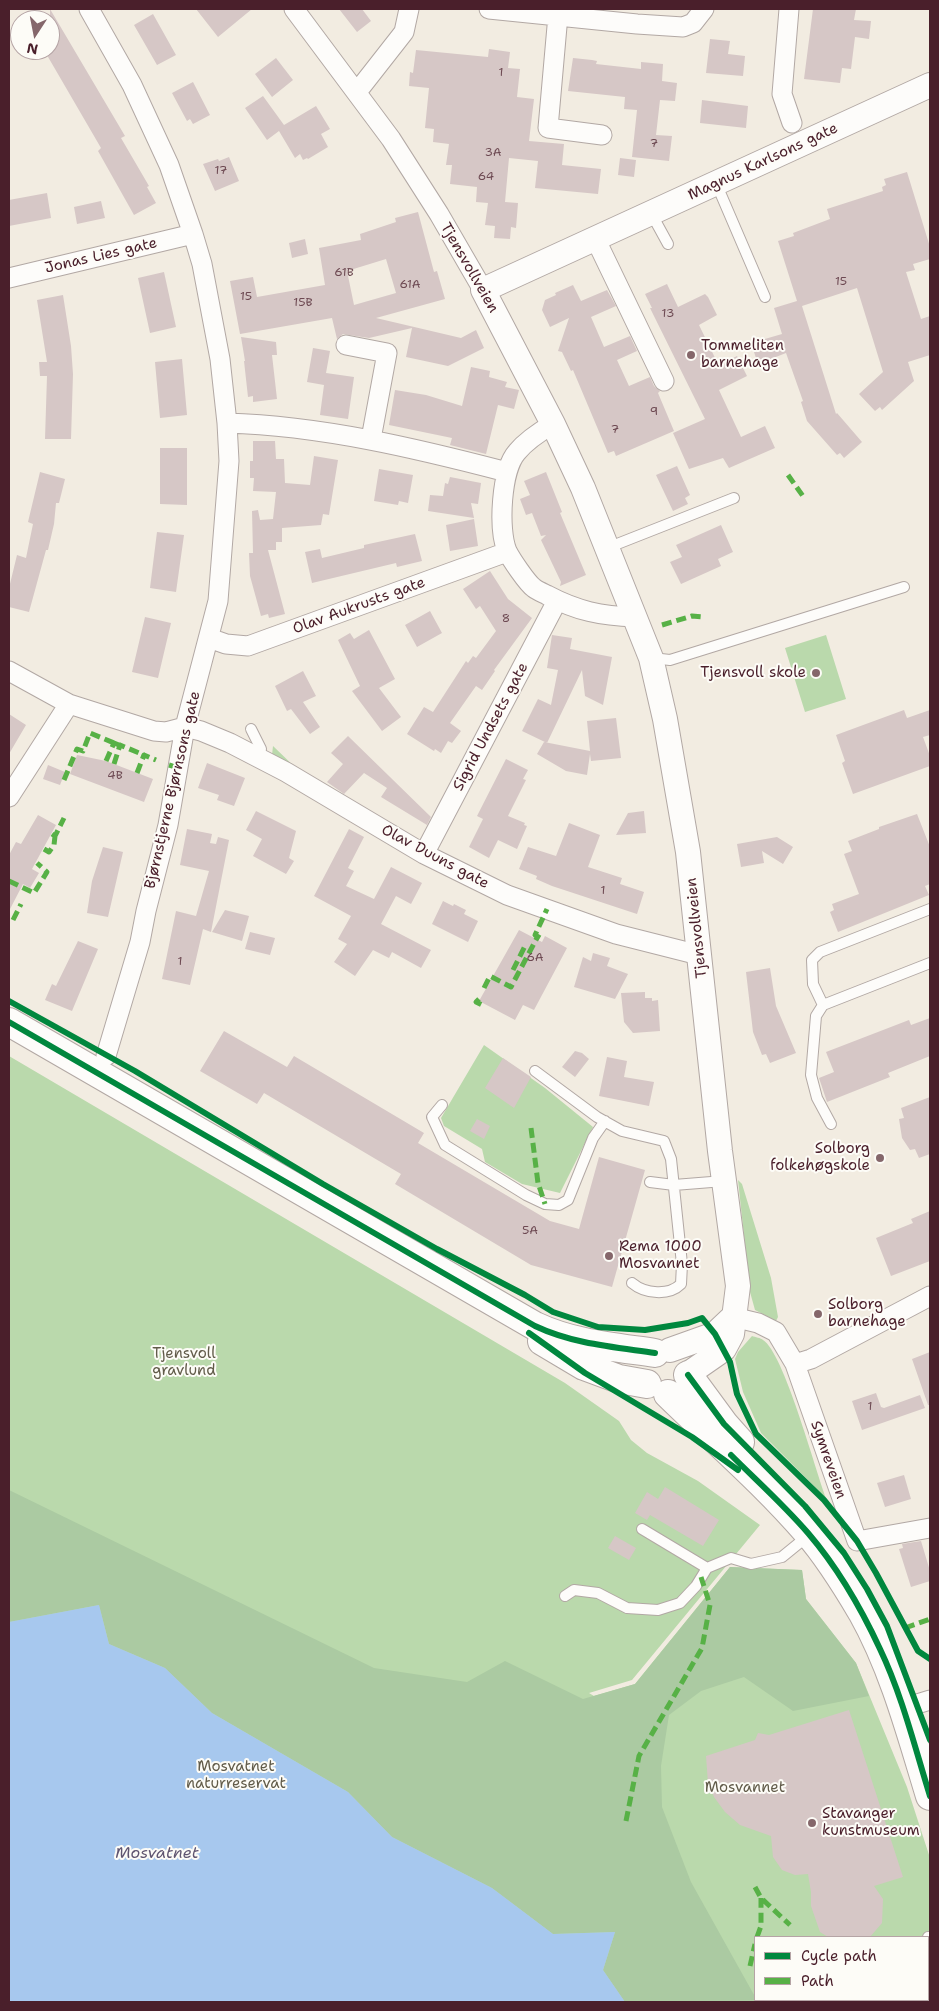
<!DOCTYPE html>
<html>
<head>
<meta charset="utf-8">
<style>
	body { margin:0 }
	#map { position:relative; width:939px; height:2011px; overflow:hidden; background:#f2ece1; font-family:"Shantell Sans",sans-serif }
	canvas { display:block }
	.frame { position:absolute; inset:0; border:10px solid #4a1f2b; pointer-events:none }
	.legend { position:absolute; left:754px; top:1936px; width:175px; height:65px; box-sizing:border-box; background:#fdfcf7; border:1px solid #b5a4a5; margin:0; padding:6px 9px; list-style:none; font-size:15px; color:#4a1f2b }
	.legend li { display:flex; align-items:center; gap:10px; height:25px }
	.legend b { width:25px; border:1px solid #b5a4a5 }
	.north { position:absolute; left:10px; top:10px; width:50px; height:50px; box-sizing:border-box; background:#fdfcf7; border:1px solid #b5a4a5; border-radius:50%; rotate:191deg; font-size:14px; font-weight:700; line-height:20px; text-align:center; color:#4a1f2b }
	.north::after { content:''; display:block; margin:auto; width:18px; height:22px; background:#85676b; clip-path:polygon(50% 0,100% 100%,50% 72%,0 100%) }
</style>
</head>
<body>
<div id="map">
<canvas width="939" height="2011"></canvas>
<div class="frame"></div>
<ul class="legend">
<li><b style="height:6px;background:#00873e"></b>Cycle path</li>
<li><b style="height:6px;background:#57b146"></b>Path</li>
</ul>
<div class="north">N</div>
</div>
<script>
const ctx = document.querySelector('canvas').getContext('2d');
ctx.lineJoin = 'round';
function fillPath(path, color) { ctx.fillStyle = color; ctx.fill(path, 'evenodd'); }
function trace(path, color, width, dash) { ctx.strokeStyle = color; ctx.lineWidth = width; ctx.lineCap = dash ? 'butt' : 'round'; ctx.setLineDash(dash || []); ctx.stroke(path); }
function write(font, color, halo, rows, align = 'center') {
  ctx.font = font + ' "Shantell Sans",sans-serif'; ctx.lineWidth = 4; ctx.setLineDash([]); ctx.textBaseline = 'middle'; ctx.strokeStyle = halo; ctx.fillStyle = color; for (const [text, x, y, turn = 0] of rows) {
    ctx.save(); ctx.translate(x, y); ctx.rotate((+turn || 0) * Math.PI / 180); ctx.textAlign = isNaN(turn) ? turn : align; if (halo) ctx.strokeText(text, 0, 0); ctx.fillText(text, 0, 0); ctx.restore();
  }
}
fillPath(new Path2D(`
	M826 635 846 699 805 712 785 648Z
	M273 746 301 773 272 755Z
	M484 1045 545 1088 593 1127 560 1193 522 1184 485 1162 482 1149 444 1126 441 1118Z
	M9 1056 565 1383 619 1421 631 1440 647 1453 698 1481 760 1525 632 1680 589 1693 594 1696 635 1684 730 1567 802 1570 806 1599 856 1663 907 1787 930 1858V2002H9ZM755 1937H928V2000H755Z
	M738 1180 742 1184 771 1278 778 1317 776 1321 755 1310 750 1292Z
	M752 1336C755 1337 761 1338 763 1340 784 1353 815 1469 826 1498L761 1433 743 1392 735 1359 738 1352Z`), '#bad9ac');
fillPath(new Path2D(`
	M9 1490 374 1668 467 1682 505 1661 583 1699 635 1684 730 1567 802 1570 806 1599 856 1663 869 1696 793 1711 744 1677 701 1691 669 1715 661 1766 662 1807 691 1882 758 2002H625L603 1970 615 1932 553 1934 492 1888 392 1837 348 1792 212 1713 165 1668 109 1644 99 1605 9 1622Z
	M812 2000H881L885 2002H803Z`), '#abcaa2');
fillPath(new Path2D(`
	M99 1605 109 1644 165 1668 212 1713 348 1792 392 1837 492 1888 553 1934 615 1932 603 1970 625 2002H9V1622Z`), '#a7c8ee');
fillPath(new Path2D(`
	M50 9 125 136 121 138 149 186 147 187 156 203 134 215 98 151 101 148 44 50H50Z
	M196 9H252L218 37Z
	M339 9H362L371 21 357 32Z
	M813 9H856L854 20 871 21 869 39 855 37 851 69 842 68 840 83 804 79Z
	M153 14 176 55 157 65 134 25Z
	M710 39 730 41 728 54 745 56 743 76 706 73Z
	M489 49 510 52 508 68 520 69 517 97 534 99 529 141 564 144 562 165 601 169 598 194 535 188 538 161 509 158 505 202 518 203 516 228 511 227 510 239 494 238 495 226 485 225 488 203 476 202 477 187 450 184 452 165H446L449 144 433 142 434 129 425 128 429 88 409 86 410 72 413 73 416 50 488 57Z
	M276 58 293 80 272 97 255 74Z
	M573 58 592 60 597 61 596 64 641 69V62L663 64 662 81 677 83 675 101 660 100 656 135 672 136 669 161 632 157 637 110 624 109 625 97 568 91Z
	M193 82 210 115 193 124 190 119 187 121 172 93Z
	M263 96 284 125 316 106 330 129 321 134 328 147 308 159 307 158 303 160 300 154 295 158 279 131 267 140 245 108Z
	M702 100 748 106 746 128 700 123Z
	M229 157 239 181 215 191 203 164 218 159 219 161Z
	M620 158 636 160 634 177 618 175Z
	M907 172 930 247V259L913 264 915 270 906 272 921 319 930 316V355L908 362 914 381 882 410 880 407 875 411 859 394 883 372 857 288 802 306 836 414 837 413 862 442 844 458 840 453 837 455 807 421 801 402 803 401 786 353 758 364 751 343 782 334 774 308 797 301 778 241 794 236 793 233 830 219 827 209 883 191 882 187 886 185 884 179Z
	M47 193 51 218 9 226V200Z
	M101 201 105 218 77 224 74 207Z
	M418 212 434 272 437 271 445 299 376 318 461 338 476 330 484 348 448 366 406 357 412 328 369 338 343 334 337 339 332 318 240 334 230 281 253 277 257 297 325 285 319 248 361 240 360 234 396 222 395 218ZM386 259 396 293 354 305 347 271Z
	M305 239 308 254 292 258 289 243Z
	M164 272 176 327 150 333 138 278Z
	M667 284 678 307 705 294 708 297 717 315 699 325 717 362 725 357 727 361 737 356 747 376 719 390 741 437 765 426 775 448 729 468 723 458 689 469 673 433 705 419 650 308H652L645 294Z
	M573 285 581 301 607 290 616 306 591 317 604 347 630 336 637 351 617 360 629 386 650 377 654 386 660 391 658 393 674 431 616 456 614 451 608 453 573 370 571 371 562 352 558 351 569 318 550 327 542 310 545 300 556 295 555 293Z
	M63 295 71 346 73 374 71 439H45L47 376H40L39 362H47L37 300Z
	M241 337 276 342 277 355H272L277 399 253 402V396L248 397 244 361H245Z
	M313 348 330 351 326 373 354 377 348 419 320 415 324 385 307 382Z
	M182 359 187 415 160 418 155 362Z
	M471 367 490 371 489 377 507 382 505 387 519 390 514 409 498 405 486 454 450 445 452 438 389 425 395 390 426 395 462 406Z
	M253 441H275L276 459H284L285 483 310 485 314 456 338 460 329 515 323 514 321 525 282 528V542H276V550H268L285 614 269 618 268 614 261 616 250 576 249 553H253L252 511 258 510 260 520 273 519 276 492 253 491 254 478H250V461H253Z
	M160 448H187V505L160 504Z
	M677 466 690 495 685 498 688 504 673 511 656 475Z
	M379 469 413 475 408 503 399 501 398 505 374 501Z
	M40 472 65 479 59 503H56L54 524 48 550H46L29 612 9 607V588L17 555 26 558 33 524 28 522Z
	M546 472 562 512 560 513 586 575 560 586 561 582 541 540 546 535 541 536 532 513 526 515 520 499 530 495 524 481Z
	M450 477 481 483 478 504 471 503 474 518 428 511 430 495 443 496 445 483 448 484Z
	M474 519 478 546 450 551 446 525Z
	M721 525 733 552 718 559 721 566 681 584 670 562 682 557 676 545Z
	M157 532 184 535 176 592 150 588Z
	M415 534 422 561 397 567 396 563 312 583 305 552 320 549 322 558 364 548V545Z
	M490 571 508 599 532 618 494 670 495 671 482 690 476 686 450 723 461 731 452 743 448 741 441 753 435 749 434 751 407 734 424 707 433 712 466 661 468 663 473 656 476 658 496 631 480 606 476 609 463 589Z
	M430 611 442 633 417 647 405 625Z
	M145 617 171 623 158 678 132 672Z
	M369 630 395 679 379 688 401 717 382 731 352 691 360 686 338 640 350 633 354 639Z
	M552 635 572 638 570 649 612 657 603 705 585 696 582 670 547 743 522 731 538 699 551 705 558 670 547 668Z
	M303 671 316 696 303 702 320 727 310 734 291 709 287 711 275 686Z
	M904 710 907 718 930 710V735L923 737 930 756V766L853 794 842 763 845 761 836 735Z
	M9 714 26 725 9 754Z
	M616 718 621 758 591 761 590 754 587 775 566 771 537 754 544 742 590 751 587 721Z
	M348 736 431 817 427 825 381 797 387 788 364 773 344 794 327 782 343 764 331 753Z
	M77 755 106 761 153 779 144 802 70 774Z
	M506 759 528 770 523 779 526 780 508 816 525 823 524 825 527 826 517 849 498 840 489 858 469 847 483 819 477 816Z
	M207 763 245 778 234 806 217 800 219 795 198 788Z
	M48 765 65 772 60 785 43 779Z
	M256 811 296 831 289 858 294 861 286 874 253 856 262 839 246 830Z
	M644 811 646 833 616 835 628 813Z
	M917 814 930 847V884L925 886 929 895 838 932 830 912 834 910 832 904 859 894 844 854 852 851 848 841 879 829V827Z
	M38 815 56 825 32 869 39 873 30 888 23 884 9 911V855L16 842 21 844Z
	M569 823 600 835 588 867 622 878 620 884 644 892 637 914 552 886 536 879 537 876 519 869 528 847 556 856Z
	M187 829 212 834 210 843 216 844 218 837 229 840 211 932 203 929 190 985 162 979 176 911 196 916 209 871 180 865Z
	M349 829 364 837 348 868 354 871 346 886 374 899 391 867 422 883 411 904 396 896 381 924 431 950 421 968 392 952 389 958 373 950 355 976 334 962 347 944 338 939 351 916 314 896Z
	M777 837 793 847 783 864 762 851 764 863 741 867 737 844Z
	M103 847 123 852 108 917 87 913 92 881Z
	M443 901 453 906 454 904 466 910 464 914 478 921 468 942 432 924Z
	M225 910 249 916 242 941 212 932Z
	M519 930 542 942 545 936 567 948 534 1010 523 1005 515 1020 479 1001Z
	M250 932 275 938 270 955 245 949Z
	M78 941 98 949 72 1011 45 1000 52 984 56 986Z
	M593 953 610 958 607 966 628 974 615 999 574 987 583 957 591 961Z
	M770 968 776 1006 796 1053 770 1063 766 1054 762 1055 753 1032 746 972Z
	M645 992V998H652V1001L658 1000 660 1031 633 1033 624 1022 621 993Z
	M930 1018V1056L888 1073 890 1077 827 1102 819 1078 834 1072 826 1052 909 1020 911 1025Z
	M224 1031 287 1067 294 1056 424 1133 418 1143 550 1221 579 1229 599 1157 645 1170 612 1287 531 1265 395 1184 401 1174 264 1093 257 1104 200 1071Z
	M575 1051 582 1053 589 1059 575 1077 562 1067Z
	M607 1057 627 1061 624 1077 654 1082 649 1106 599 1096Z
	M503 1058 531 1077 514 1108 485 1088Z
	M930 1097V1154L919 1158 915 1149 910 1150 902 1138 899 1119 904 1118 901 1108Z
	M477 1119 490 1126 484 1139 470 1131Z
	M930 1211V1261L891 1276 876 1238 913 1223 911 1219Z
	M930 1352V1405H928L912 1359Z
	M876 1393 881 1407 884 1408 920 1395 925 1408 862 1430 852 1401Z
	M904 1475 911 1499 885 1507 877 1483Z
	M665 1487 719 1520 703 1546 650 1515 647 1520 635 1513 647 1492 658 1499Z
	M615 1536 636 1548 629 1560 608 1548Z
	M921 1541 930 1571V1581L911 1587 899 1549 903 1548 902 1544Z
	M849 1710 903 1877 874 1886 883 1899 882 1923 870 1937H828L820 1932 811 1906V1892L808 1874 795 1875 782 1870 773 1857 771 1836 740 1825 725 1812 714 1797 708 1783 706 1756 755 1740 758 1733 769 1735Z`), '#d6c7c6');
const service = new Path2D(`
	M716 183 765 297
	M651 213 668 244
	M607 548 734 498
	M652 658 670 660 904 587
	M251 729 261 749 259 758
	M823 1005 813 984 812 960 820 952 930 909
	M535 1071 597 1117 622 1131 664 1141 671 1159 682 1264 681 1284C669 1296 645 1294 632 1283
	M442 1105 432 1117 445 1145 526 1195 545 1204 559 1205 568 1200 593 1138 605 1121
	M831 1124 817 1098 811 1075 816 1016 823 1005 930 963
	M650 1182 674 1185 724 1181
	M642 1529 707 1568
	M565 1596 574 1590 598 1593 627 1608 658 1610 680 1603 696 1586 707 1568 731 1558 751 1564 782 1557 809 1535
	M928 1937H930`);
const minor = new Path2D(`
	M89 9 132 85 169 165 193 234 202 264 220 359 227 423 229 461 218 601 185 727 168 825 146 911 140 942 106 1056
	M294 9 391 139 439 214 483 290
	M489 9 637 24 683 27 693 23 704 9
	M789 9 782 94 792 123
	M558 15 548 128 602 135
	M357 92 404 32 409 9
	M595 238 664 381
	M9 278 193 234
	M346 345 387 353 371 439
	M227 423C322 426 415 448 507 472
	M553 424C541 431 526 441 517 452 501 470 498 529 507 551 511 559 527 583 534 588 538 591 543 593 547 595 577 611 601 616 635 617
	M209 638 226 644 248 646 507 552
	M9 671 69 704
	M9 797 69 704 154 731 166 732 185 727 201 731 230 743 286 772 424 854 507 895 616 934 699 955
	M424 854 557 601
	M733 1317 758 1323 776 1332 795 1364 811 1359 930 1296
	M795 1364 857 1541 930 1528
	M917 1704 930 1700`);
const tertiary = new Path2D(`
	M670 1350 715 1334 733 1317
	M688 1374 724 1349 732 1334 738 1286 720 1151 688 852 665 719 651 658 583 488 553 424 483 290 930 85`);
const primary = new Path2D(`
	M9 1022 535 1326C573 1344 614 1347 655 1353
	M542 1341 584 1366 619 1379 647 1384
	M688 1375 724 1424 740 1442
	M668 1394C715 1440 766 1484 808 1533 829 1557 846 1585 862 1612 894 1669 911 1734 930 1796`);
trace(service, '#b2a8a4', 12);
trace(minor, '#b2a8a4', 21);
trace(tertiary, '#b2a8a4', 26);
trace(primary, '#b2a8a4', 30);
trace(service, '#fdfcfa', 10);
trace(minor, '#fdfcfa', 19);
trace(tertiary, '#fdfcfa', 24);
trace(primary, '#fdfcfa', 28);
trace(new Path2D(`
	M788 475 805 499
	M662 625 692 616 704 617
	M106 761 114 743 119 745
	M114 764 120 745 144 755
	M169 765 179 768
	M137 773 144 755 156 760
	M64 780 77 749 83 751 90 733 114 743
	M52 834 55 836 64 818
	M44 849 49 852 54 845 55 836
	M9 881 34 893 47 872 37 863
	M13 920 21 904
	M540 938 535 935 547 909
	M513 970 525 946
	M484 988 490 976 511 987 538 936
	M479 999 476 1002 482 1005
	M531 1128 538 1183 545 1204
	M905 1628 930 1619
	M626 1821 639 1756 702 1648 710 1605 701 1577
	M755 1887 761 1898 790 1925
	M757 1937 761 1926V1898
	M750 1966 755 1944`), '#57b146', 5, [10, 5]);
trace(new Path2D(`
	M9 1001 135 1071 323 1184 437 1249 525 1295 553 1312 598 1327 645 1330 688 1323 702 1318 715 1334 730 1362 737 1394 756 1434 824 1500 857 1541 876 1573 918 1651 930 1659
	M9 1022 535 1326C573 1344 614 1347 655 1353
	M529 1333 585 1373 692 1437 738 1470
	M688 1375 724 1424 805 1506 844 1553 867 1589 887 1626 930 1740
	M731 1455C757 1481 784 1505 808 1533 838 1568 861 1608 880 1649 902 1695 915 1748 930 1796`), '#00873e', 6);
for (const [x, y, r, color] of [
	[691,355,5,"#85676b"],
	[816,673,5,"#85676b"],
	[880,1158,5,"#85676b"],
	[609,1256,5,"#85676b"],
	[818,1314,5,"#85676b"],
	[812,1823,5,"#85676b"]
]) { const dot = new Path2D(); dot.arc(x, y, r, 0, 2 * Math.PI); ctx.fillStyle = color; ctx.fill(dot); trace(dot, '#fdfcf7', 2); }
write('12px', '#6d4952', null, [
	["1",501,73],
	["7",654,144],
	["3A",493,153],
	["17",221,171],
	["64",486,177],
	["61B",344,273],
	["15",841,282],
	["61A",410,285],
	["15",246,297],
	["15B",303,303],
	["13",668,314],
	["9",654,412],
	["7",615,430],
	["8",506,619],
	["4B",115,776],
	["1",603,891],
	["6A",535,958],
	["1",180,962],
	["5A",530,1231],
	["1",870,1407]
]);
write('15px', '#4a1f2b', '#fdfcf7', [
	["Magnus Karlsons gate",763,162,-25],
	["Jonas Lies gate",101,256,-13],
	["Tjensvollveien",469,268,60],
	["Olav Aukrusts gate",359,606,-20],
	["Sigrid Undsets gate",491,727,-62],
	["Bjørnstjerne Bjørnsons gate",173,790,-77],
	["Olav Duuns gate",435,857,28],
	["Tjensvollveien",697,928,-96],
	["Symreveien",828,1460,71]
]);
write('15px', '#4a1f2b', '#fdfcf7', [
	["Tommeliten",701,346],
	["barnehage",701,363],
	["Tjensvoll skole",806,673,"right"],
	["Solborg",870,1149,"right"],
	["folkehøgskole",870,1166,"right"],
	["Rema 1000",619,1247],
	["Mosvannet",619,1264],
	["Solborg",828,1305],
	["barnehage",828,1322],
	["Stavanger",822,1814],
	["kunstmuseum",822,1831]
], 'left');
write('15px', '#615b49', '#fdfcf7', [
	["Tjensvoll",184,1354],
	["gravlund",184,1371],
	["Mosvatnet",236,1767],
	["naturreservat",236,1784],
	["Mosvannet",745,1788]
]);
write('italic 16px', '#5f5571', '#fdfcf7', [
	["Mosvatnet",157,1854]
]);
</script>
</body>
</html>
